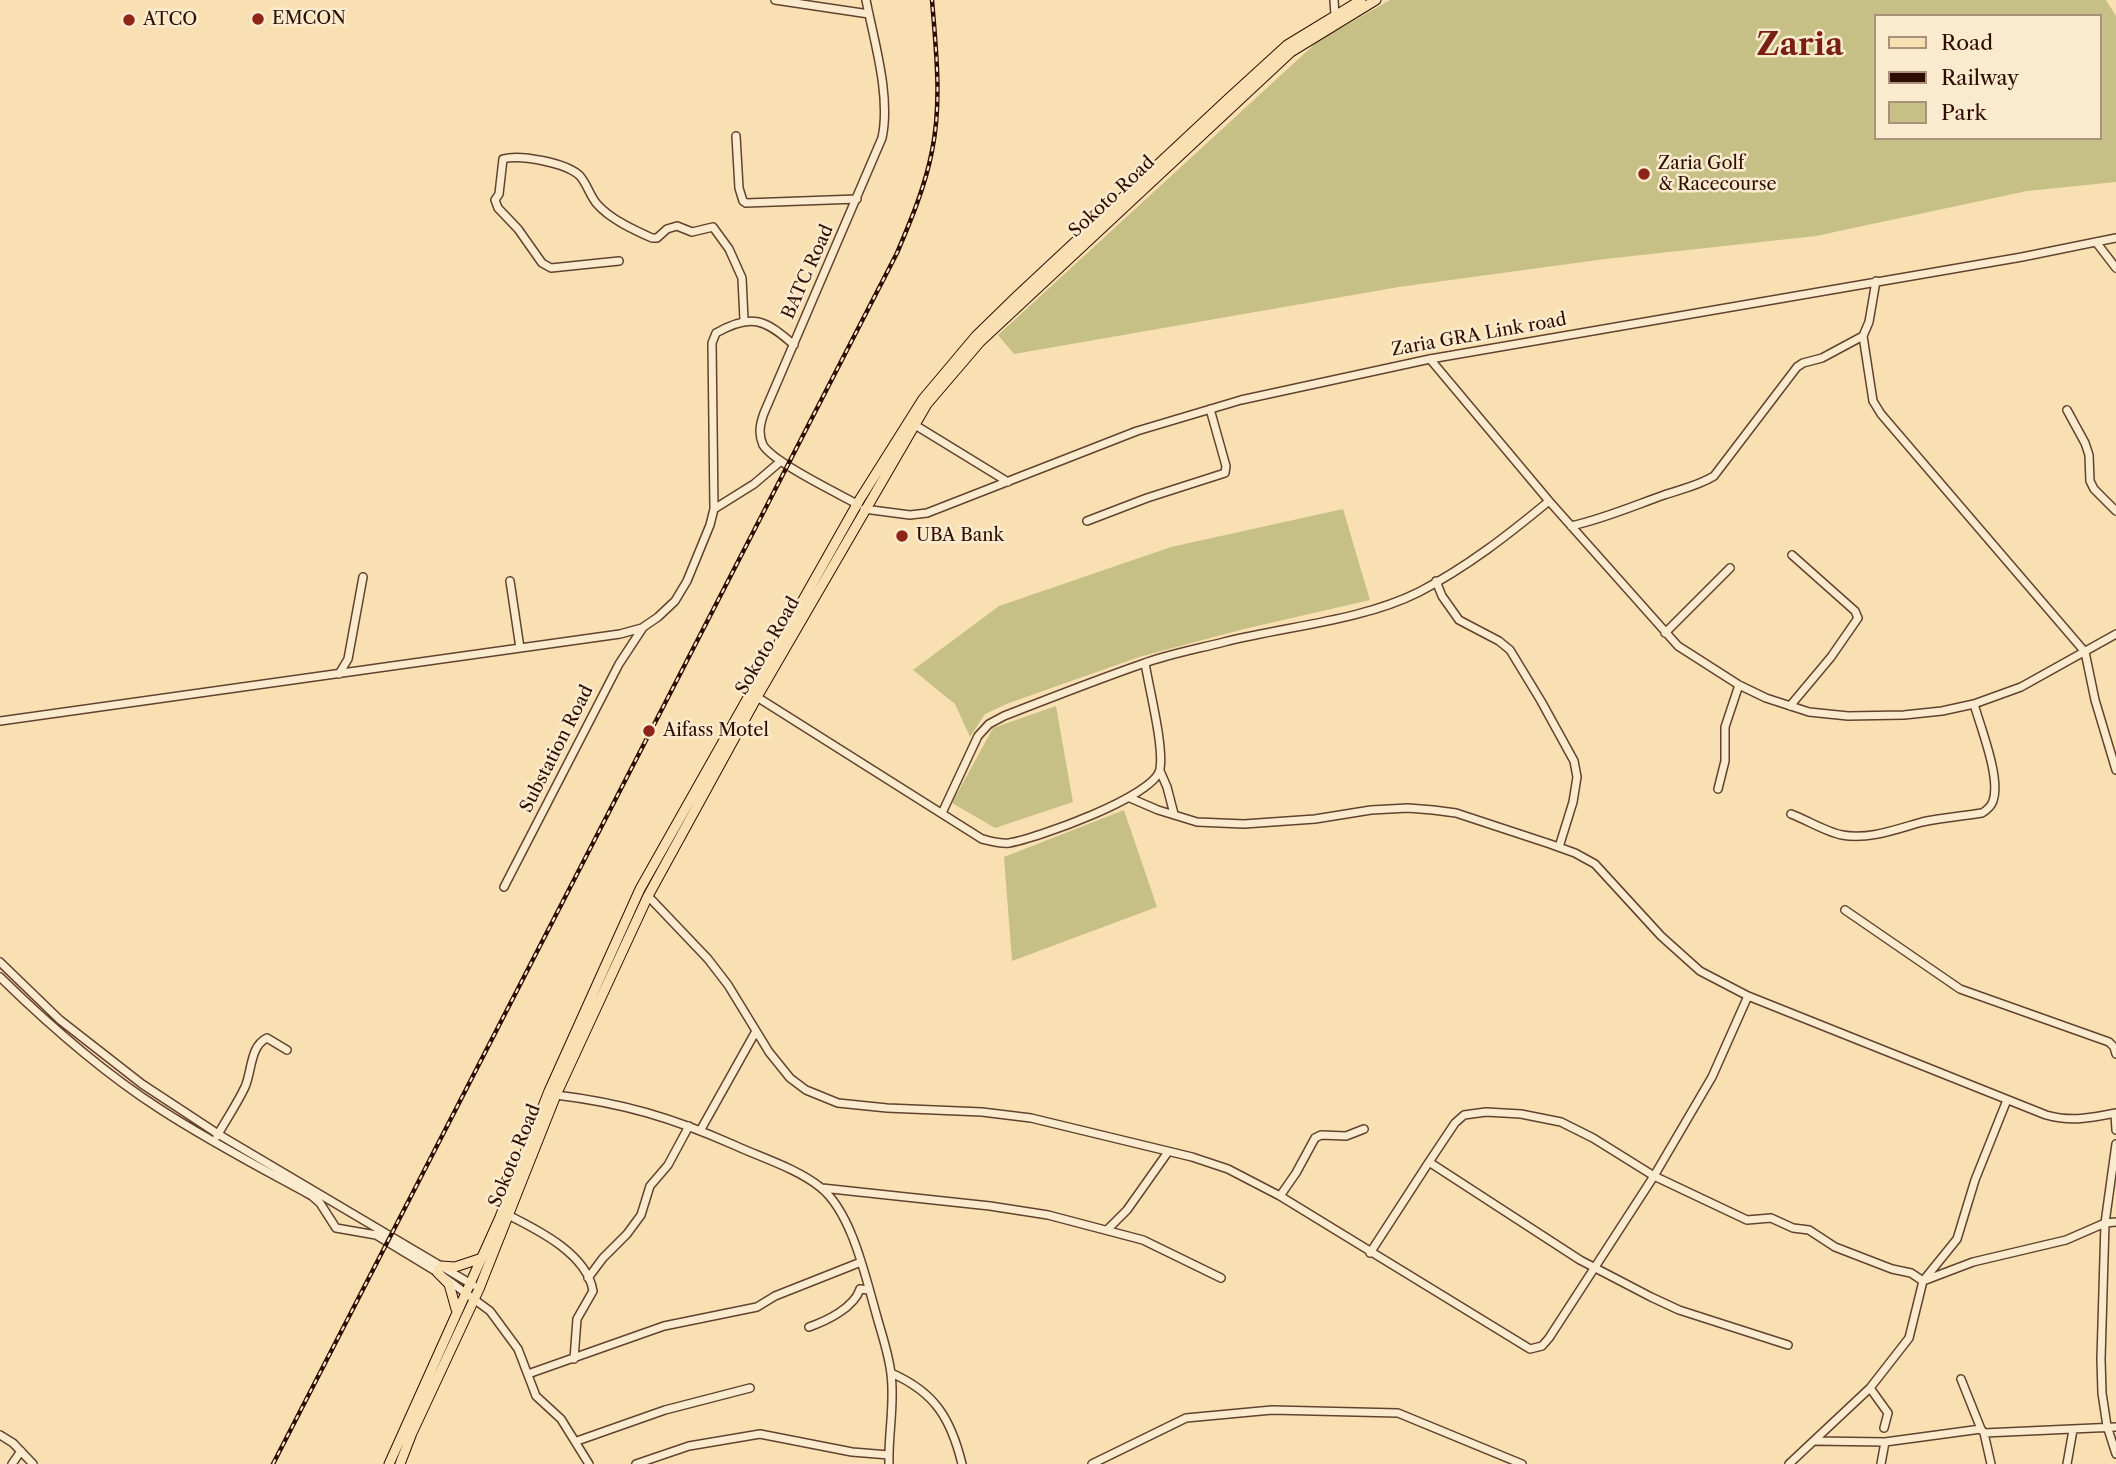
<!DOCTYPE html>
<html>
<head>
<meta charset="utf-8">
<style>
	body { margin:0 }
	#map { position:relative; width:2116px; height:1464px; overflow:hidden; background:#f9e0b3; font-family:"Libre Caslon Text",serif }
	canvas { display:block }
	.legend { position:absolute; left:1874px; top:14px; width:228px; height:126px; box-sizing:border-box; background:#fbebce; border:2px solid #a9927c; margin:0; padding:9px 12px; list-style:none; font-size:21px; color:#2f0d02 }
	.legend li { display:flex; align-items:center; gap:14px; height:35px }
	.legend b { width:35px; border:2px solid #a9927c }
</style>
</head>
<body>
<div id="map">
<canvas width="2116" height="1464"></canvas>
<ul class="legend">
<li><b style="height:9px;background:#f9e0b3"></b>Road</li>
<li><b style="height:9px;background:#2f0d02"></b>Railway</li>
<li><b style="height:19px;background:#c6c087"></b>Park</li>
</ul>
</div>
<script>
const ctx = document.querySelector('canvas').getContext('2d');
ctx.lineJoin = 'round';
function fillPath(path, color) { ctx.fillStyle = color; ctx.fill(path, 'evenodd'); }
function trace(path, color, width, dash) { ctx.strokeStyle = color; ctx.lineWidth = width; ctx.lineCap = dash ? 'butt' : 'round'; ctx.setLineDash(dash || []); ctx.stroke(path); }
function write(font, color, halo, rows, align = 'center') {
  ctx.font = font + ' "Libre Caslon Text",serif'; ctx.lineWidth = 5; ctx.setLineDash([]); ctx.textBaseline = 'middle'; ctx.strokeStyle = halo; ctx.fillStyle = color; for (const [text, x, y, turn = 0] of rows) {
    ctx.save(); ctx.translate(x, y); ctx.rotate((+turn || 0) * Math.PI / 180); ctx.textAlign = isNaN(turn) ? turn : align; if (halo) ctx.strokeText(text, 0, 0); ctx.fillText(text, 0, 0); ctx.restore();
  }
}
fillPath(new Path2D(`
	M1390 0H2106L2116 16V182L2027 191 1816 236 1605 259 1399 287 1014 354 998 335 1318 41ZM1876 16H2100V138H1876Z
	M1343 509 1370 600 1244 629 1139 657 1009 703 985 714 970 737 955 704 913 670 999 606 1171 547Z
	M1056 706 1073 802 995 828 952 803 993 728Z
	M1124 810 1157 907 1012 961 1004 857Z`), '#c6c087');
const minor = new Path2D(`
	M775 0 869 14
	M1334 0 1335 15
	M736 136 739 188 743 201 746 203 857 199
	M2096 242 2116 268
	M619 261 551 268 542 263 518 229 498 208 495 200 499 194 503 159C520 154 567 163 580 176 587 184 590 196 597 204 610 219 634 230 652 238H657L667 229 677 226 692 232 713 227 729 249 742 278 744 320
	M1876 281 1869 322 1863 336 1873 401 1881 414 2085 652 2095 700 2116 770
	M1430 359 1549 501 1678 646 1739 685 1766 698 1809 712 1848 716 1904 715 1942 711 1974 704 2021 687 2116 634
	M2067 410 2085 443 2089 455 2090 481 2094 489 2116 511
	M915 425 1008 482
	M857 504C837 493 773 462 763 445 758 434 760 424 764 413L882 138C891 96 874 41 866 0
	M714 509 754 484 781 461
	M864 509 910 515 927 513 1137 431 1241 400 1430 359 2022 257 2116 238
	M1087 521 1147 498 1225 473 1226 466 1210 409
	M1571 526C1603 519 1633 506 1664 495 1681 489 1698 486 1714 476L1797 367 1803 363 1822 358 1863 336
	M510 581 520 648
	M1436 581 1442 596 1459 620 1499 641 1510 650 1541 701 1574 761 1577 777 1573 802 1559 847
	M1665 633 1730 568
	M339 674 348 659 363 577
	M757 697 982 839C991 841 1000 844 1009 843 1035 839 1156 796 1160 769 1164 746 1149 688 1145 663
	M1790 706 1831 657 1858 618 1855 611 1792 555
	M0 721 620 634 642 628 658 617 675 601 687 581 710 525 714 509 712 343 716 333C751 313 765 319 794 345
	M1160 771 1167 787 1174 814
	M1718 789 1725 761V727L1739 685
	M1130 798 1158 810 1197 822 1244 824 1315 819 1371 810 1408 808 1433 810 1456 813 1550 844 1575 853 1595 864 1661 936 1700 971 1748 996 2046 1115C2071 1122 2091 1118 2116 1113
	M942 813 978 736 989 724 1004 716C1050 698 1096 680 1142 664 1169 654 1197 649 1224 642 1287 626 1361 621 1419 592 1467 567 1508 535 1549 501
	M1791 814C1807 820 1826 832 1842 835 1869 840 1897 829 1922 822 1942 818 1962 816 1982 813 1987 810 1991 807 1993 801 2001 778 1981 729 1974 704
	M504 887 619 664 642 629
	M648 896 708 959 728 985 769 1052 790 1078 806 1090 838 1103 887 1108 982 1112 1031 1118 1192 1157 1228 1169 1280 1196 1530 1349 1542 1346 1549 1338 1654 1176 1712 1077 1748 996
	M1845 910 1960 989 2109 1042 2114 1047 2116 1054
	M0 962 60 1020 142 1084 218 1134 473 1285
	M0 977C50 1026 101 1071 160 1109 209 1141 261 1168 312 1196L320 1203 336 1228 376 1235 437 1272 490 1311 518 1349 536 1396 561 1419 589 1464
	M556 1095C623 1103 673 1118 734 1145 762 1158 796 1168 820 1187 852 1212 866 1279 877 1317 882 1335 889 1355 891 1374 895 1404 888 1434 889 1464
	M2115 1114 2116 1130
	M700 1131 756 1031
	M217 1136C226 1120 237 1104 245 1087 252 1071 250 1046 267 1038L287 1050
	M2116 1144 2105 1223 2101 1359 2102 1393 2107 1426 2116 1454
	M1429 1162 1455 1123 1464 1115 1486 1112 1521 1114 1561 1122 1593 1138 1654 1176 1747 1220 1771 1218 1793 1228 1809 1230 1835 1247 1892 1269 1911 1273 1923 1281 1973 1262 2066 1240 2105 1223 2116 1222
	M822 1188 990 1206 1048 1215 1143 1240 1221 1278
	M1280 1196 1296 1173 1315 1138 1321 1135 1346 1136 1364 1129
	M508 1215C538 1230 587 1254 593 1291L577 1319 574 1359
	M1107 1230 1127 1210 1168 1152
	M1370 1253 1429 1162 1580 1260 1651 1297 1679 1310 1788 1345
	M588 1278 603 1258 627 1234 641 1215 650 1186 668 1165 689 1126
	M809 1327C826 1321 854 1308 860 1289L869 1290
	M891 1373C935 1392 951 1419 962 1464
	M528 1374 664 1326 757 1307 775 1296 861 1262
	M1961 1379 1981 1429
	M1870 1388 1888 1413 1884 1428
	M1984 1433 1991 1464
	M0 1435 13 1443 33 1464
	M577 1441 665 1410 750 1388
	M1815 1441 1885 1442 1981 1429 1984 1433 2116 1427
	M12 1464 21 1451
	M636 1464 689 1446 760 1434 852 1452 889 1455
	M1092 1464 1186 1418 1272 1410 1398 1413 1522 1464
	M1789 1464 1870 1388 1909 1338 1923 1281 1957 1239 1975 1180 2007 1100
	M1881 1464 1885 1442
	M2067 1464 2073 1430`);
const major = new Path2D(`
	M441 1266 455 1267 479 1259
	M437 1272 449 1284 456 1309
	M389 1464 500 1217 549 1091 640 889 860 499 923 399 976 336 1016 297 1229 98 1287 45 1361 0
	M400 1464 412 1433 479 1289 556 1095 648 896 757 697 927 404 980 342 1291 52 1376 0`);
trace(minor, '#62422e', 10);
trace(major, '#2f0d02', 11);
trace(minor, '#fbebce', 7);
trace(major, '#f9e0b3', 9);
const rail = new Path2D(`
	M273 1464 897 253C911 220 925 187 932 151 942 102 936 49 932 0`);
trace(rail, '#2f0d02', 4.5);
trace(rail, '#fbebce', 2, [5]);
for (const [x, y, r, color] of [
	[258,19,7,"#8f2418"],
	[129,20,7,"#8f2418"],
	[1644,174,7,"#8f2418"],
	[902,536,7,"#8f2418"],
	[649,731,7,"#8f2418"]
]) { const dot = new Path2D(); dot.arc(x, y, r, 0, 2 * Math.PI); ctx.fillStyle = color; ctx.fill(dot); trace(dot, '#fbebce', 2.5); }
write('18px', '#2f0d02', '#fbebce', [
	["EMCON",272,19],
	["ATCO",143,20],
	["Zaria Golf",1658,164],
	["& Racecourse",1658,185],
	["UBA Bank",916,536],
	["Aifass Motel",663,731]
], 'left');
write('18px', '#2f0d02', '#fbebce', [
	["Sokoto Road",1112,197,-43],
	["BATC Road",808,272,-66],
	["Zaria GRA Link road",1479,335,-10],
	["Sokoto Road",768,646,-60],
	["Substation Road",557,749,-63],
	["Sokoto Road",515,1156,-68]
]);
write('bold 32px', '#7a1f14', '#fbebce', [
	["Zaria",1800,46]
]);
</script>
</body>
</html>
